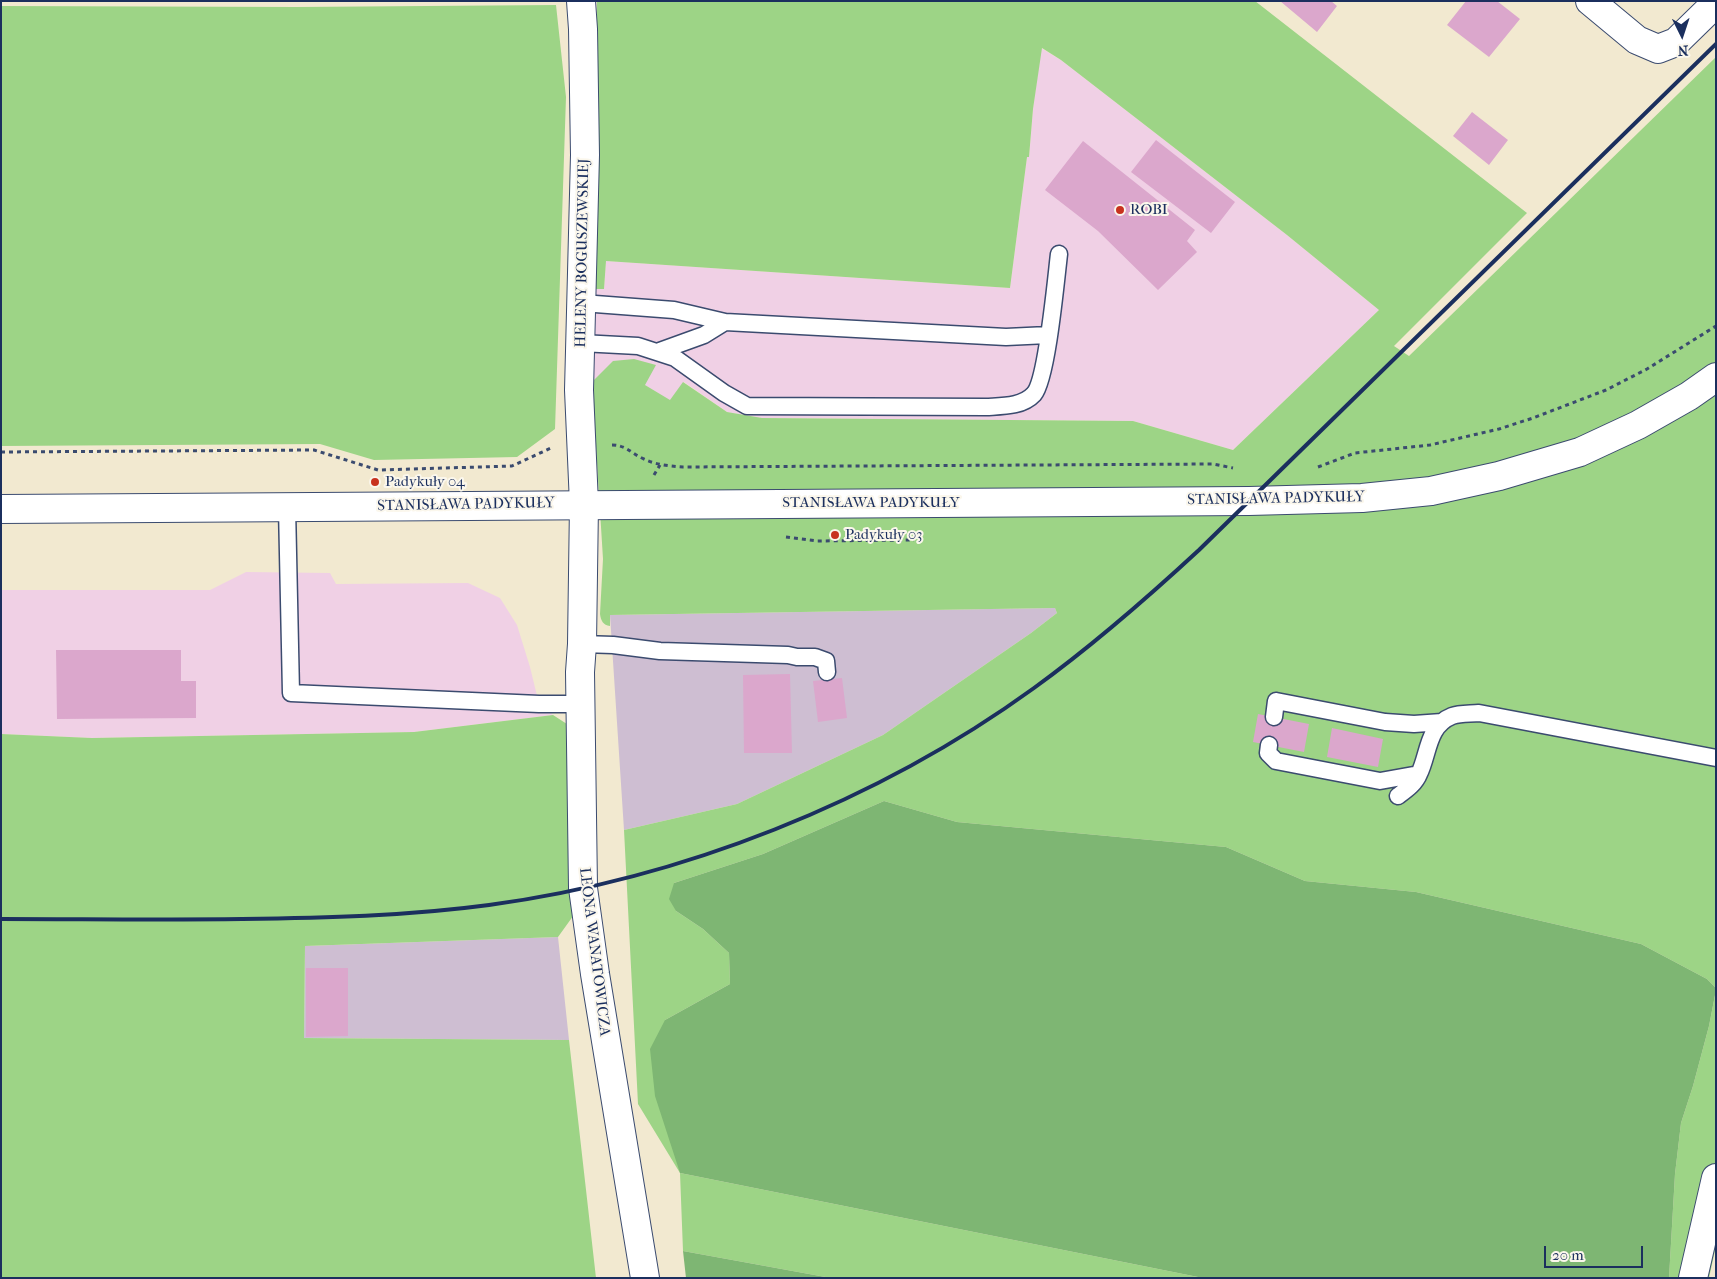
<!DOCTYPE html>
<html>
<head>
<meta charset="utf-8">
<style>
	body { margin:0 }
	#map { position:relative; width:1717px; height:1279px; overflow:hidden; background:#f2e9d0; font-family:"IM FELL French Canon",serif }
	canvas { display:block }
	.frame { position:absolute; inset:0; border:2px solid #1b2f5e; pointer-events:none }
	.north { position:absolute; left:1657px; top:10px; width:50px; height:50px; -webkit-text-stroke:4px #fbf7ec; paint-order:stroke; rotate:176deg; font-size:14px; font-weight:700; line-height:20px; text-align:center; color:#1b2f5e }
	.north::after { content:''; display:block; margin:auto; width:18px; height:22px; background:#1b2f5e; clip-path:polygon(50% 0,100% 100%,50% 72%,0 100%) }
	.scale { position:absolute; left:1544px; top:1246px; width:99px; height:22px; box-sizing:border-box; border:2px solid #1b2f5e; border-top:0; padding-left:6px; font-size:15px; line-height:18px; white-space:nowrap; color:#1b2f5e; -webkit-text-stroke:4px #fbf7ec; paint-order:stroke }
</style>
</head>
<body>
<div id="map">
<canvas width="1717" height="1279"></canvas>
<div class="frame"></div>
<div class="north">N</div>
<div class="scale">20 m</div>
</div>
<script>
const ctx = document.querySelector('canvas').getContext('2d');
ctx.lineJoin = 'round';
function fillPath(path, color) { ctx.fillStyle = color; ctx.fill(path, 'evenodd'); }
function trace(path, color, width, dash) { ctx.strokeStyle = color; ctx.lineWidth = width; ctx.lineCap = dash ? 'butt' : 'round'; ctx.setLineDash(dash || []); ctx.stroke(path); }
function write(font, color, halo, rows, align = 'center') {
  ctx.font = font + ' "IM FELL French Canon",serif'; ctx.lineWidth = 4; ctx.setLineDash([]); ctx.textBaseline = 'middle'; ctx.strokeStyle = halo; ctx.fillStyle = color; for (const [text, x, y, turn = 0] of rows) {
    ctx.save(); ctx.translate(x, y); ctx.rotate((+turn || 0) * Math.PI / 180); ctx.textAlign = isNaN(turn) ? turn : align; if (halo) ctx.strokeText(text, 0, 0); ctx.fillText(text, 0, 0); ctx.restore();
  }
}
fillPath(new Path2D(`
	M1041 48 1061 60 1287 235 1379 310 1233 450 1133 421 762 418 727 412 684 382 670 401 645 385 592 382 595 289H604L606 261 1010 288 1027 157H1029L1033 109Z
	M246 572 330 573 336 584 468 583 500 598 517 625 530 667 539 704 553 715 414 732 92 738 1 734V590H210Z`), '#f0d0e5');
fillPath(new Path2D(`
	M1055 608 1057 613 1031 633 883 735 737 804 624 830 610 615Z
	M558 937 569 1040 304 1038 305 946Z`), '#cebed2');
fillPath(new Path2D(`
	M597 1H1255L1527 213 1394 346 1409 356 1716 57V988L1707 979 1641 944 1416 892 1305 881 1226 847 957 822 884 801 763 854 674 883 676 911 703 929 729 953 730 984 665 1020 680 1173 1203 1278H831L683 1251 680 1173 638 1104 624 830 737 804 883 735 1031 633 1057 613 1055 608 610 615V626C603 625 601 621 600 614L603 559 592 382 613 361 634 359 656 365 645 385 670 400 683 382 727 412 762 418 1133 421 1233 450 1379 310 1287 235 1061 60 1042 48 1033 109 1029 157H1027L1010 288 606 261 604 289H595Z
	M556 5 566 97 555 429 517 457 374 460 320 444 1 446V6L297 7Z
	M553 715 570 726 576 912 558 937 305 946 304 1038 569 1040 596 1278H1V734L92 738 414 732Z
	M1716 990V1246L1709 1278H1669L1675 1174 1681 1123 1693 1086 1709 1026Z`), '#9dd486');
fillPath(new Path2D(`
	M884 801 957 822 1226 847 1305 881 1416 892 1641 944 1707 979 1716 988V990L1709 1026 1693 1086 1681 1123 1675 1174 1669 1278H1203L680 1173 655 1096 650 1049 665 1020 730 984 729 953 703 929 676 911 669 899 674 883 763 854Z
	M683 1251 831 1278H686Z`), '#7eb673');
fillPath(new Path2D(`
	M1280 1H1331L1337 6 1317 32Z
	M1466 1H1497L1520 19 1489 57 1447 25Z
	M1472 112 1508 140 1489 165 1453 136Z
	M1156 140 1235 202 1211 233 1131 172Z
	M1083 141 1195 230 1187 241 1197 252 1158 290 1098 231 1045 190Z
	M56 650H181V681H196V718L57 719Z
	M790 674 792 753H744L743 675Z
	M842 678 847 718 818 722 813 681Z
	M1258 714 1309 724 1304 752 1253 742Z
	M1332 728 1383 739 1378 767 1327 757Z
	M306 968H348V1036L306 1037Z`), '#dba7cc');
const service = new Path2D(`
	M582 303 674 310 725 322 1006 337 1048 335
	M581 343 638 346 675 358 724 393 747 406 986 407C1002 406 1022 407 1034 394 1047 379 1056 279 1059 254
	M657 352 704 335 725 322
	M287 507 291 693 539 704H581
	M582 644 613 645 660 651 788 655 797 657H815L826 661 827 672
	M1274 717 1276 701 1385 722 1414 724 1442 722
	M1269 745 1268 753 1276 761 1380 781 1419 774
	M1398 796C1406 790 1415 784 1419 774 1429 754 1427 726 1452 716 1460 713 1471 714 1479 713L1716 758`);
const minor = new Path2D(`
	M581 1 583 29 585 155 579 390 584 504 582 644 580 672 583 888 595 974 645 1278
	M1590 1 1637 40 1658 49 1676 42 1716 3
	M1693 1278 1716 1178`);
const tertiary = new Path2D(`
	M1 509 1249 501 1362 498 1431 491 1499 476 1580 452 1638 425 1689 396 1716 377`);
trace(service, '#3b4b6f', 19);
trace(minor, '#3b4b6f', 30);
trace(tertiary, '#3b4b6f', 30);
trace(new Path2D(`
	M612 445C626 445 632 454 644 459 656 465 670 466 683 467L1213 464 1233 468
	M1 452 314 450 378 470 512 466 551 448
	M1318 467 1355 453 1430 445 1499 429 1533 418 1606 390 1647 369 1716 326
	M654 475 660 465
	M786 537 817 541 914 540`), '#3b4b6f', 3, [4, 4]);
trace(service, '#fff', 16);
trace(minor, '#fff', 28);
trace(tertiary, '#fff', 28);
trace(new Path2D(`
	M1 919C82 919 162 920 242 919 324 918 407 916 489 905 681 879 877 802 1034 688 1092 646 1146 599 1199 550L1716 44`), '#1b2f5e', 4);
for (const [x, y, r, color] of [
	[1120,210,5,"#c8321e"],
	[375,482,5,"#c8321e"],
	[835,535,5,"#c8321e"]
]) { const dot = new Path2D(); dot.arc(x, y, r, 0, 2 * Math.PI); ctx.fillStyle = color; ctx.fill(dot); trace(dot, '#fbf7ec', 2); }
write('15px', '#1b2f5e', '#fbf7ec', [
	["ROBI",1130,210],
	["Padykuły 04",385,482],
	["Padykuły 03",845,535]
], 'left');
write('15px', '#1b2f5e', '#fbf7ec', [
	["HELENY BOGUSZEWSKIEJ",583,253,-89],
	["STANISŁAWA PADYKUŁY",1276,499,-1],
	["STANISŁAWA PADYKUŁY",871,503],
	["STANISŁAWA PADYKUŁY",466,505,-1],
	["LEONA WANATOWICZA",594,952,83]
]);
</script>
</body>
</html>
